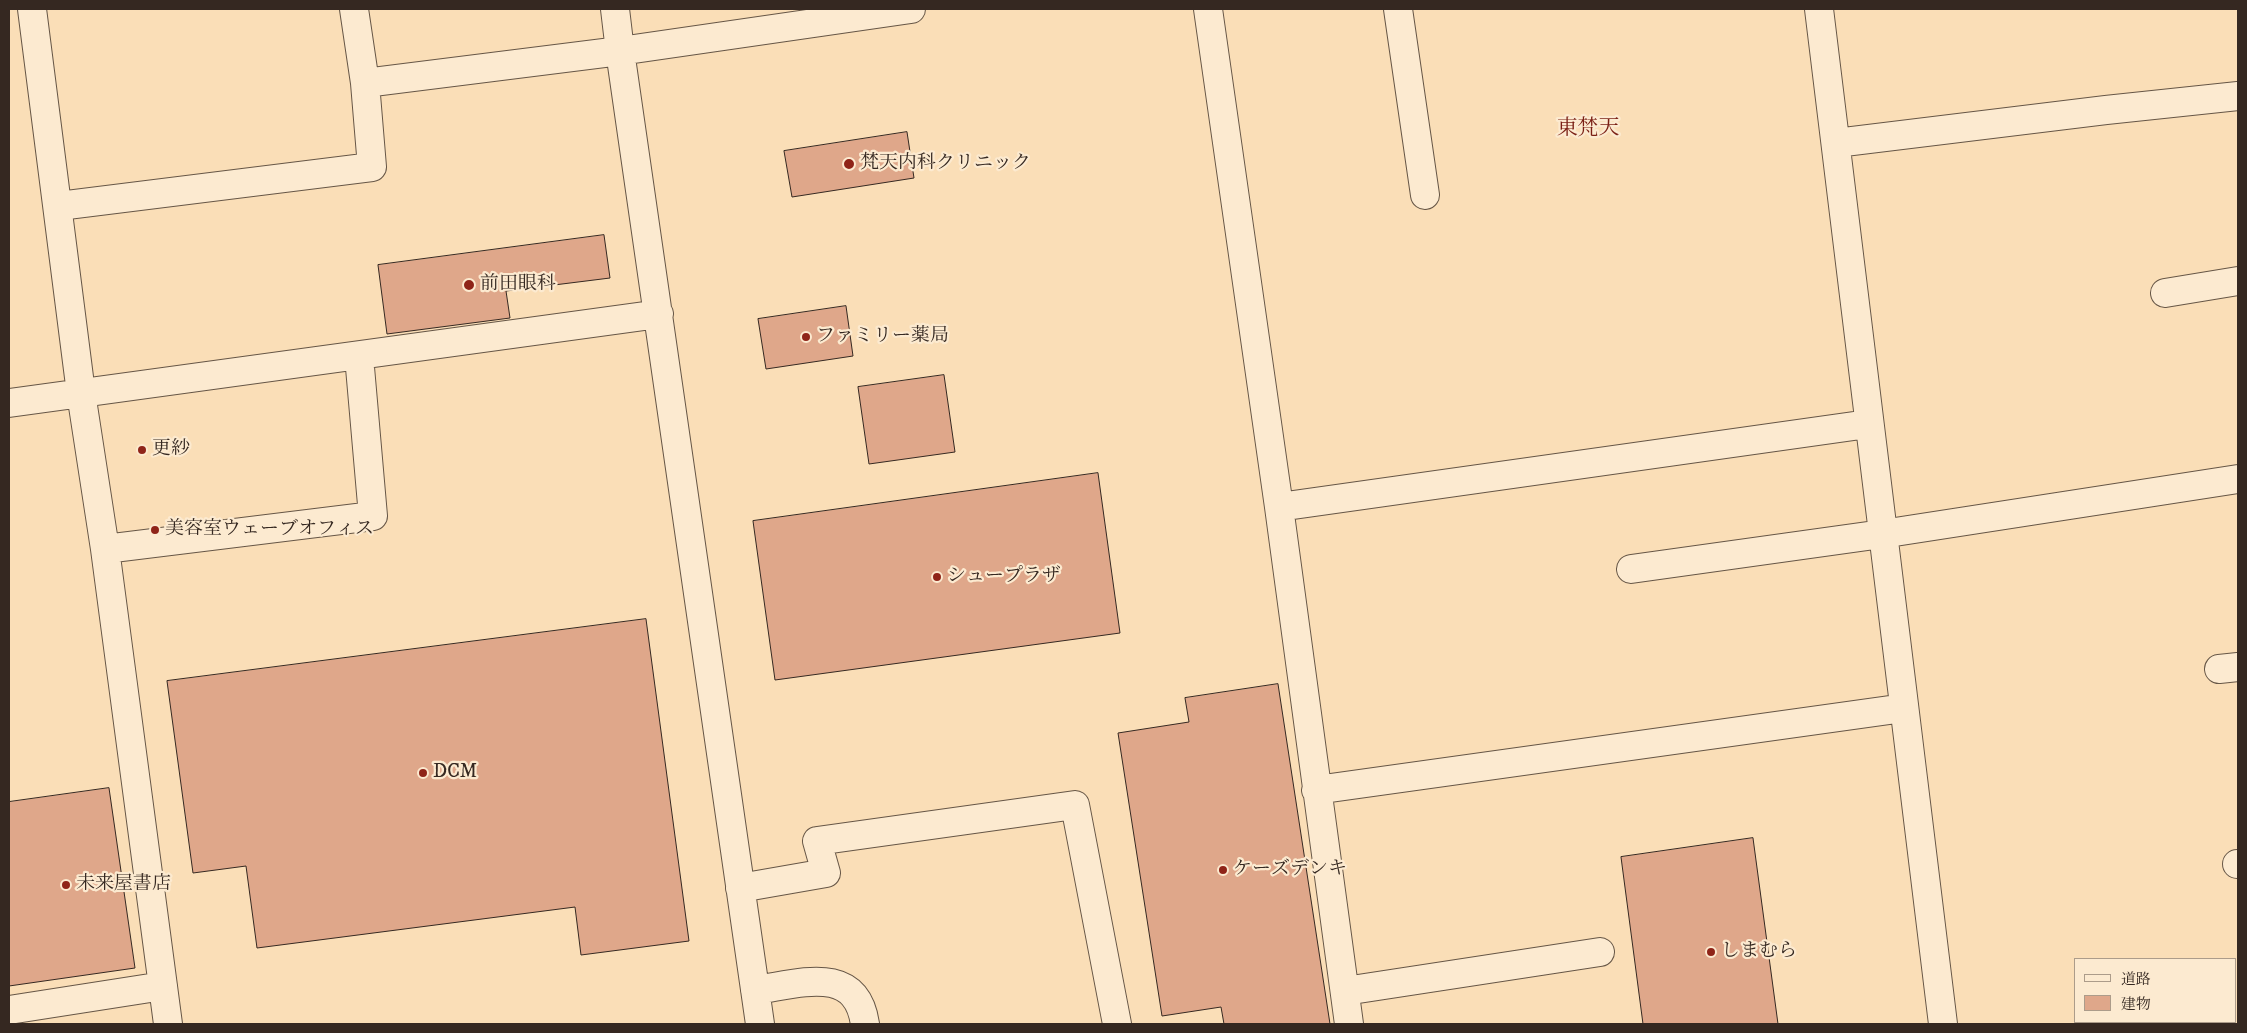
<!DOCTYPE html>
<html>
<head>
<meta charset="utf-8">
<style>
	body { margin:0 }
	#map { position:relative; width:2247px; height:1033px; overflow:hidden; background:#fadeb7; font-family:"IM FELL DW Pica","Noto Serif JP",serif }
	canvas { display:block }
	.frame { position:absolute; inset:0; border:10px solid #352821; pointer-events:none }
	.legend { position:absolute; left:2074px; top:958px; width:162px; height:65px; box-sizing:border-box; background:#fcead0; border:1px solid #ac9c8a; margin:0; padding:6px 9px; list-style:none; font-size:15px; color:#352821 }
	.legend li { display:flex; align-items:center; gap:10px; height:25px }
	.legend b { width:25px; border:1px solid #ac9c8a }
</style>
</head>
<body>
<div id="map">
<canvas width="2247" height="1033"></canvas>
<div class="frame"></div>
<ul class="legend">
<li><b style="height:6px;background:#fcead0"></b>道路</li>
<li><b style="height:14px;background:#dfa78a"></b>建物</li>
</ul>
</div>
<script>
const ctx = document.querySelector('canvas').getContext('2d');
ctx.lineJoin = 'round';
function fillPath(path, color) { ctx.fillStyle = color; ctx.fill(path, 'evenodd'); }
function trace(path, color, width, dash) { ctx.strokeStyle = color; ctx.lineWidth = width; ctx.lineCap = dash ? 'butt' : 'round'; ctx.setLineDash(dash || []); ctx.stroke(path); }
function write(font, color, halo, rows, align = 'center') {
  ctx.font = font + ' "IM FELL DW Pica","Noto Serif JP",serif'; ctx.lineWidth = 4.5; ctx.setLineDash([]); ctx.textBaseline = 'middle'; ctx.strokeStyle = halo; ctx.fillStyle = color; for (const [text, x, y, turn = 0] of rows) {
    ctx.save(); ctx.translate(x, y); ctx.rotate((+turn || 0) * Math.PI / 180); ctx.textAlign = isNaN(turn) ? turn : align; if (halo) ctx.strokeText(text, 0, 0); ctx.fillText(text, 0, 0); ctx.restore();
  }
}
const building = new Path2D(`
	M907 132 914 178 792 197 784 151Z
	M604 235 610 278 506 291 510 318 387 334 378 265Z
	M846 306 853 356 766 369 758 319Z
	M944 375 955 452 869 464 858 387Z
	M1098 473 1120 633 775 680 753 521Z
	M646 619 689 941 581 955 575 907 257 948 246 866 193 873 167 681Z
	M1278 684 1330 1024H1224L1221 1007 1162 1016 1118 733 1189 722 1185 698Z
	M109 788 135 968 9 986V802Z
	M1753 838 1778 1024H1643L1621 857Z`);
fillPath(building, '#dfa78a');
trace(building, '#352821', 1);
const minor = new Path2D(`
	M32 9 81 393 105 549 168 1024
	M615 9 620 51 911 9
	M1208 9 1279 507 1349 1024
	M1398 9 1425 195
	M1819 9 1943 1024
	M365 83 620 51 760 1024
	M1836 143 2106 110 2238 96
	M59 206 372 167 365 83 354 9
	M2165 293 2238 281
	M9 403 659 314
	M1279 507 1868 424
	M105 549 373 516 359 356
	M1631 569 1882 534 2238 479
	M2219 669 2238 667
	M1316 790 1904 708
	M2237 864H2238
	M740 888 826 873 817 841 1075 805 1117 1024
	M755 990C799 984 856 963 865 1024
	M1345 991 1600 952
	M9 1010 163 986`);
trace(minor, '#665646', 30);
trace(minor, '#fcead0', 28);
for (const [x, y, r, color] of [
	[849,164,6,"#8f2418"],
	[469,285,6,"#8f2418"],
	[806,337,5,"#8f2418"],
	[142,450,5,"#8f2418"],
	[155,530,5,"#8f2418"],
	[937,577,5,"#8f2418"],
	[423,773,5,"#8f2418"],
	[1223,870,5,"#8f2418"],
	[66,885,5,"#8f2418"],
	[1711,952,5,"#8f2418"]
]) { const dot = new Path2D(); dot.arc(x, y, r, 0, 2 * Math.PI); ctx.fillStyle = color; ctx.fill(dot); trace(dot, '#fcead0', 2); }
write('19px', '#352821', '#fcead0', [
	["梵天内科クリニック",860,164],
	["前田眼科",480,285],
	["ファミリー薬局",816,337],
	["更紗",152,450],
	["美容室ウェーブオフィス",165,530],
	["シュープラザ",947,577],
	["DCM",433,773],
	["ケーズデンキ",1233,870],
	["未来屋書店",76,885],
	["しまむら",1721,952]
], 'left');
write('21px', '#7a1f14', '#fcead0', [
	["東梵天",1588,130]
]);
</script>
</body>
</html>
